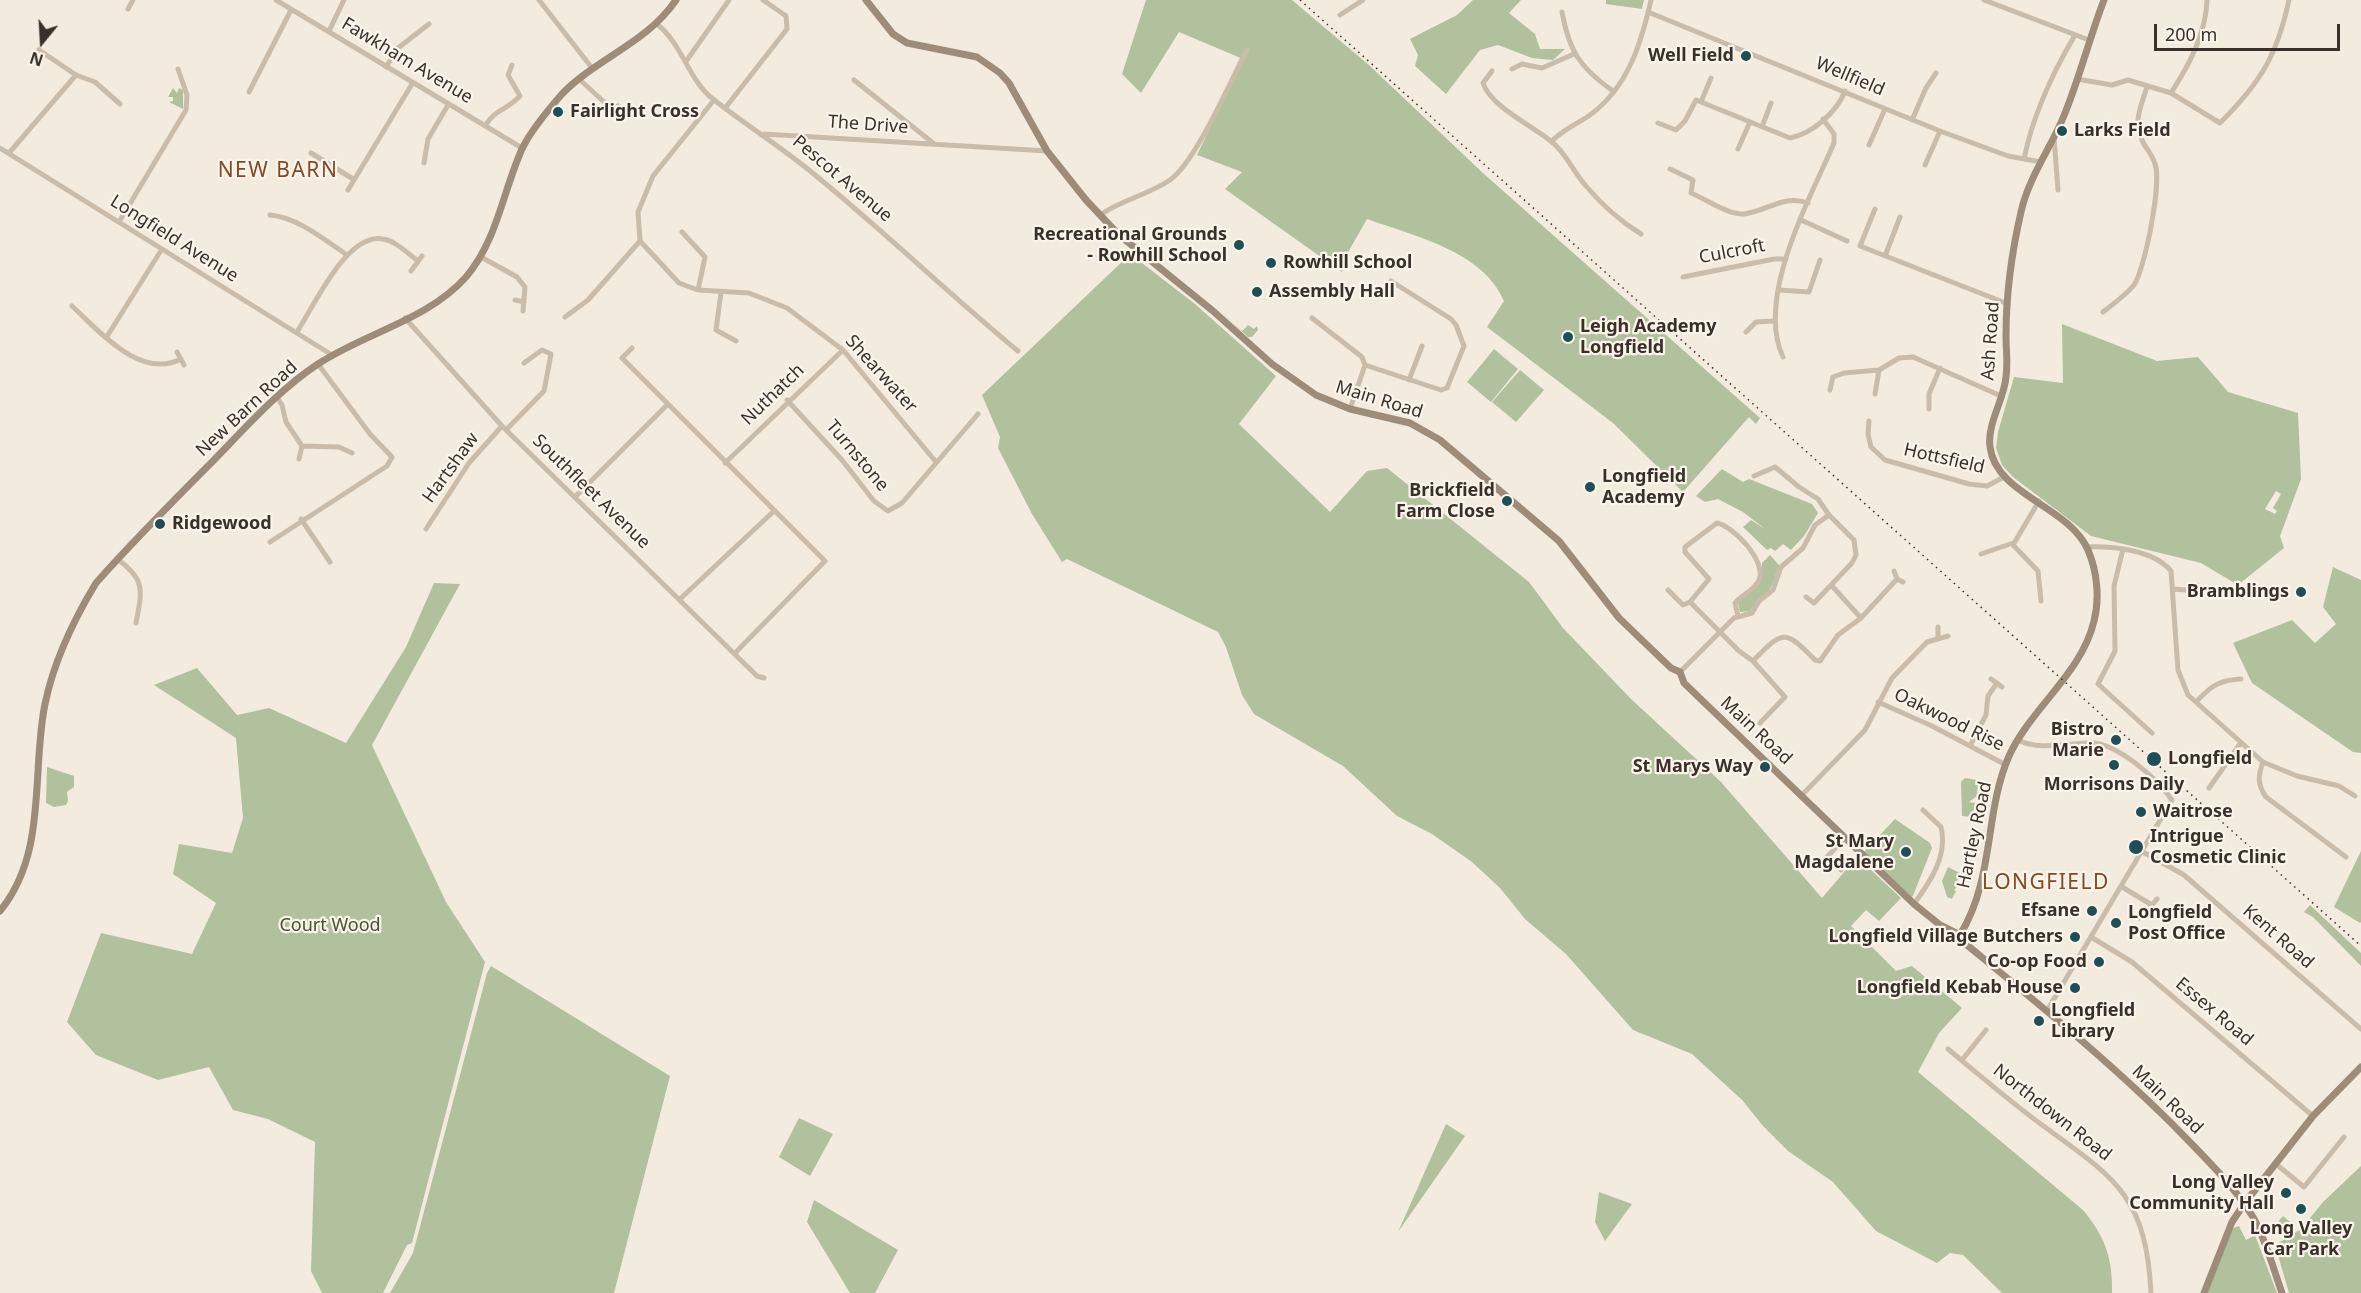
<!DOCTYPE html>
<html>
<head>
<meta charset="utf-8">
<style>
	body { margin:0 }
	#map { position:relative; width:2361px; height:1293px; overflow:hidden; background:#f2ebde; font-family:"Noto Sans",sans-serif }
	canvas { display:block }
	.north { position:absolute; left:12px; top:12px; width:60px; height:60px; -webkit-text-stroke:4px #faf4ea; paint-order:stroke; rotate:198deg; font-size:16px; font-weight:700; line-height:24px; text-align:center; color:#383029 }
	.north::after { content:''; display:block; margin:auto; width:21px; height:27px; background:#383029; clip-path:polygon(50% 0,100% 100%,50% 72%,0 100%) }
	.scale { position:absolute; left:2154px; top:24px; width:186px; height:27px; box-sizing:border-box; border:3px solid #383029; border-top:0; padding-left:8px; font-size:18px; line-height:21px; white-space:nowrap; color:#383029; -webkit-text-stroke:4px #faf4ea; paint-order:stroke }
</style>
</head>
<body>
<div id="map">
<canvas width="2361" height="1293"></canvas>
<div class="north">N</div>
<div class="scale">200 m</div>
</div>
<script>
const ctx = document.querySelector('canvas').getContext('2d');
ctx.lineJoin = 'round';
function fillPath(path, color) { ctx.fillStyle = color; ctx.fill(path, 'evenodd'); }
function trace(path, color, width, dash) { ctx.strokeStyle = color; ctx.lineWidth = width; ctx.lineCap = dash ? 'butt' : 'round'; ctx.setLineDash(dash || []); ctx.stroke(path); }
function write(font, color, halo, rows, align = 'center') {
  ctx.font = font + ' "Noto Sans",sans-serif'; ctx.lineWidth = 4.5; ctx.setLineDash([]); ctx.textBaseline = 'middle'; ctx.strokeStyle = halo; ctx.fillStyle = color; for (const [text, x, y, turn = 0] of rows) {
    ctx.save(); ctx.translate(x, y); ctx.rotate((+turn || 0) * Math.PI / 180); ctx.textAlign = isNaN(turn) ? turn : align; if (halo) ctx.strokeText(text, 0, 0); ctx.fillText(text, 0, 0); ctx.restore();
  }
}
fillPath(new Path2D(`
	M1146 0H1292L1370 66 1484 174 1760 418 1756 424 1749 417 1683 492 1613 423 1487 327 1504 301C1483 251 1414 236 1367 219L1347 254 1342 272 1225 189 1242 172 1197 155 1243 59 1179 32 1141 93 1122 74Z
	M1473 0H1521L1509 13 1535 34 1540 49H1565L1553 60 1532 58 1498 45 1480 50 1446 94 1415 66 1418 55 1410 39 1457 15Z
	M1606 0H1644L1642 9 1606 4Z
	M173 88 177 93 179 88 183 90V109L169 102 173 101V97H168Z
	M1129 253 1195 304 1276 376 1239 424 1330 512 1367 471 1387 468 1529 582 1563 628 1631 699 1721 782 1822 898 1857 857 1901 898 1879 921 1866 910 1851 926 1896 971 1912 966 1962 1008 1939 1033 1918 1072 2083 1210C2105 1236 2113 1259 2112 1293H2002L1963 1255 1950 1253 1937 1263 1876 1231 1833 1182 1788 1151 1763 1126 1742 1100 1692 1054 1633 1030 1566 954 1525 919 1500 888 1472 862 1432 834 1397 816 1343 766 1254 714 1242 695 1226 647 1218 632 1067 559 1062 562 1032 514 998 448 1000 437 982 395 1125 259Z
	M1217 309 1242 331 1248 325 1254 329 1257 326 1258 330 1252 337H1248Z
	M2062 324 2157 361 2198 357 2228 392 2298 413 2301 479 2280 536 2284 548 2238 585 2201 563 2091 536 2013 477 2002 465 1996 448 1998 432 2014 377 2063 383ZM2276 491 2281 494 2273 508 2277 511 2275 514 2265 509Z
	M1494 349 1518 369 1491 402 1467 382Z
	M1520 370 1544 390 1516 422 1492 402Z
	M1722 469 1743 482 1749 479 1812 504 1818 513 1804 536 1791 550 1783 544 1775 551 1771 548 1767 550 1743 527 1751 520 1765 529 1743 512 1718 499 1705 502 1696 496Z
	M1770 555 1780 566C1775 573 1775 582 1770 589 1765 596 1756 602 1750 611L1740 612 1738 603 1762 576V563Z
	M2333 567 2361 580V753L2353 752 2252 683 2233 643 2292 620 2315 643 2336 624 2323 607Z
	M434 583 460 584 372 745 446 902 485 962 412 1243 407 1245 383 1293H322L311 1271 315 1142 268 1119 233 1110 209 1067 158 1080 96 1055 67 1022 101 933 192 954 216 903 173 874 179 844 232 853 243 818 236 738 154 685 197 668 237 715 269 708 346 743 406 647Z
	M47 767 74 776V787L67 792 68 801 66 805 54 807 46 803Z
	M1965 778 1989 782V784L1978 783 1977 796 1969 802 1975 803 1972 817 1962 816 1961 782Z
	M1895 819 1930 843 1932 848 1912 898 1864 852Z
	M2361 851V922L2360 923 2334 907Z
	M1948 867 1962 874 1954 885 1957 887 1954 890 1956 891 1952 899 1947 897 1942 881Z
	M2310 905 2361 953V966L2313 917 2304 912Z
	M491 966 670 1076 614 1293H390L413 1253 487 973Z
	M799 1118 833 1134 810 1176 779 1157Z
	M1446 1124 1465 1136 1398 1232Z
	M2361 1166V1293H2289L2275 1245 2301 1229 2323 1202Z
	M1599 1192 1632 1204 1605 1241 1595 1222Z
	M814 1200 898 1250 875 1293H850L807 1222Z
	M2283 1216 2290 1222 2279 1235 2272 1229Z
	M2239 1226 2246 1240 2255 1235 2277 1293H2207L2233 1228Z`), '#b1c19e');
trace(new Path2D(`
	M276 0 522 148
	M539 0 592 68
	M1984 0 2089 40
	M128 9 133 0
	M1562 12C1569 51 1580 68 1613 91
	M1648 12 1940 131 2008 156 2041 162
	M1340 15 1363 0
	M657 24C683 45 689 81 713 99 747 126 783 148 815 175 885 232 949 294 1018 351
	M329 31 344 0
	M39 50 76 75 95 82 120 104
	M687 60 729 0
	M386 67 398 48 429 24
	M1512 69 1522 64 1542 68 1574 54
	M1492 71 1483 83C1491 107 1533 126 1552 142 1567 154 1573 172 1586 186 1602 205 1620 221 1641 234
	M579 79 614 111
	M2077 79 2112 85 2128 80 2171 93 2220 123C2260 83 2277 56 2289 0
	M854 80 933 143
	M249 92 291 10
	M2171 93C2189 65 2206 34 2207 0
	M1701 102 1711 78
	M726 107 787 29 786 16 763 0
	M609 116 618 106
	M1912 120 1926 88 1936 73
	M1658 123 1676 130 1685 121 1696 100 1790 138C1812 134 1837 112 1845 91
	M485 126C496 108 506 111 520 96L508 75 512 65
	M1762 127 1771 103
	M764 134 1047 151
	M2054 137 2058 190
	M1552 141C1562 130 1577 124 1590 115 1628 87 1641 44 1651 0
	M1869 145 1885 109
	M0 148 332 355
	M1738 149 1750 122
	M9 153 76 75
	M311 153 353 179
	M2024 159C2033 114 2052 74 2075 35
	M424 163 428 139 448 105
	M1925 165 1940 131
	M1670 169 1693 180 1691 193C1706 199 1728 215 1744 214 1768 211 1784 194 1808 203
	M348 190 412 84
	M1875 209 1860 246 2008 304
	M270 215C297 217 325 240 347 255
	M1100 215C1121 200 1148 195 1170 180 1196 162 1230 81 1247 50
	M1801 220 1847 241
	M119 222 186 110 187 95 178 69
	M682 232 705 257 698 290
	M640 241 679 283 698 290 749 293 787 308 843 350 936 462
	M640 241 638 212 653 176 714 100
	M1885 256 1900 217
	M481 257 517 277 525 287 523 311
	M411 271 422 256
	M1683 277 1774 259H1786
	M1779 290 1809 292 1820 260
	M721 292 716 330 736 341
	M515 300 524 302
	M72 306C99 331 140 380 181 359
	M2103 312C2113 304 2126 295 2134 285 2145 269 2162 182 2155 164 2153 155 2145 148 2142 140 2133 121 2141 106 2147 87
	M565 317 588 300 640 241
	M405 318 502 426 757 676 764 678
	M1312 318 1362 357 1365 365 1350 409
	M297 332C314 306 347 232 383 239 396 241 408 254 418 261
	M1746 332 1756 322 1774 321
	M106 338 162 249
	M632 348 622 358 825 561 735 653
	M177 352 184 365
	M1783 357C1755 297 1810 199 1834 143V134L1823 119
	M1365 365 1441 390 1447 388 1464 346 1456 325 1451 319 1391 281
	M1409 380 1422 346
	M1830 390 1833 377 1844 373 1879 370
	M1875 394 1879 370 1899 358 1913 357 2001 396
	M277 397 282 405 286 422 302 446 299 459
	M787 400 842 460 874 501 888 511 902 503 978 414
	M1929 409V394L1940 368
	M1869 421 1868 434 1871 447 1885 460 1969 484 1987 486 2004 477
	M506 430 544 391 551 354 542 350 524 363
	M302 446 339 447 352 453
	M725 463 843 350
	M1754 476 1775 467 1799 487 1818 499 1829 515 1854 540 1856 555 1852 563 1814 603 1806 597
	M575 497 667 405
	M2039 501 2013 545 2038 571 2041 601
	M301 519 330 562
	M426 529 469 463 502 426
	M270 542 387 466 392 457 370 434 318 364
	M2087 547C2113 546 2154 550 2171 571L2178 670 2188 695 2263 762 2297 776 2339 786 2355 796
	M2123 549 2114 586 2115 651 2098 684 2152 733
	M1981 554 2013 543
	M117 559C146 579 142 591 136 623
	M1894 571 1897 579 1903 582
	M1832 586 1861 618
	M2173 589 2187 590 2197 585
	M1668 590 1683 605 1690 602
	M680 599 774 511
	M1738 616 1735 603C1742 594 1754 591 1759 580 1767 561 1733 526 1717 523L1685 547V552L1709 579 1690 602 1739 651 1753 661 1785 697 1760 723
	M1938 637V627
	M1753 661C1783 630 1785 629 1815 660L1820 661 1838 635 1861 618 1897 579
	M1680 672 1734 618 1752 613 1759 601 1773 590 1781 567 1803 548 1815 525 1829 515
	M1991 679 2002 687
	M1878 702 1932 726 2006 765
	M2196 702C2211 686 2219 680 2241 679
	M2018 740C2039 751 2068 743 2091 743 2117 743 2158 779 2172 800L2048 1009
	M1970 746 1986 715 1988 696 1997 683
	M2263 762C2258 776 2257 784 2266 797L2346 857
	M2209 788 2240 744
	M1802 795 1865 730 1892 678 1927 642 1948 636
	M2143 852 2184 875 2361 1029
	M1841 870 1827 857 1845 838
	M2122 887 2152 905
	M1914 904C1930 882 1948 856 1941 827L1923 810
	M2137 916 2139 918 2145 910 2147 911 2157 899
	M2091 937 2132 962 2313 1116
	M1948 1049C1978 1074 2007 1099 2038 1122 2113 1177 2146 1193 2151 1293
	M1962 1060 1986 1030
	M2276 1164 2304 1187 2344 1137`), '#cabcaa', 5);
trace(new Path2D(`
	M866 0 893 34 907 43 977 57 1000 73 1009 83 1047 151 1086 200 1118 234 1213 311 1272 364 1316 395 1350 409 1410 423 1440 440 1559 541 1619 618 1671 668 1680 672 1684 683 1914 904 1940 925 1960 935 1967 945C2041 1006 2115 1066 2182 1134 2207 1160 2234 1186 2253 1217 2266 1240 2273 1268 2282 1293
	M0 911C48 852 31 773 45 704 54 660 73 621 96 583 134 540 175 499 215 459 247 426 280 389 318 364 365 333 428 320 466 277 497 241 503 191 522 149 531 130 548 110 562 94 597 58 647 43 676 0
	M1960 935C1995 878 1984 813 2009 756 2031 708 2082 673 2094 621 2100 598 2097 571 2088 550 2069 506 1996 495 1990 447 1987 423 2004 400 2006 377 2008 363 2006 350 2006 336 2006 295 2012 251 2021 212 2028 179 2050 149 2063 118 2079 80 2089 39 2104 0
	M2204 1293 2232 1222 2244 1204 2313 1116 2361 1067`), '#9e8c7b', 7);
trace(new Path2D(`
	M1300 0 2361 946`), '#383029', 1.5, [1.5, 4.5]);
for (const [x, y, r, color] of [
	[1746,56,6,"#1f4e58"],
	[558,112,6,"#1f4e58"],
	[2062,131,6,"#1f4e58"],
	[1239,245,6,"#1f4e58"],
	[1271,263,6,"#1f4e58"],
	[1257,292,6,"#1f4e58"],
	[1568,337,6,"#1f4e58"],
	[1590,487,6,"#1f4e58"],
	[1507,501,6,"#1f4e58"],
	[160,524,6,"#1f4e58"],
	[2301,592,6,"#1f4e58"],
	[2116,740,6,"#1f4e58"],
	[2154,759,8,"#1f4e58"],
	[2114,765,6,"#1f4e58"],
	[1765,767,6,"#1f4e58"],
	[2141,812,6,"#1f4e58"],
	[2136,847,8,"#1f4e58"],
	[1906,852,6,"#1f4e58"],
	[2092,911,6,"#1f4e58"],
	[2116,923,6,"#1f4e58"],
	[2075,937,6,"#1f4e58"],
	[2099,962,6,"#1f4e58"],
	[2075,988,6,"#1f4e58"],
	[2039,1021,6,"#1f4e58"],
	[2286,1193,6,"#1f4e58"],
	[2301,1209,6,"#1f4e58"]
]) { const dot = new Path2D(); dot.arc(x, y, r, 0, 2 * Math.PI); ctx.fillStyle = color; ctx.fill(dot); trace(dot, '#faf4ea', 2); }
write('bold 18px', '#383029', '#faf4ea', [
	["Well Field",1734,56],
	["Fairlight Cross",570,112,"left"],
	["Larks Field",2074,131,"left"],
	["Recreational Grounds",1227,235],
	["- Rowhill School",1227,256],
	["Rowhill School",1283,263,"left"],
	["Assembly Hall",1269,292,"left"],
	["Leigh Academy",1580,327,"left"],
	["Longfield",1580,348,"left"],
	["Longfield",1602,477,"left"],
	["Academy",1602,498,"left"],
	["Brickfield",1495,491],
	["Farm Close",1495,512],
	["Ridgewood",172,524,"left"],
	["Bramblings",2289,592],
	["Bistro",2104,730],
	["Marie",2104,751],
	["Longfield",2168,759,"left"],
	["St Marys Way",1753,767],
	["Morrisons Daily",2114,785,"center"],
	["Waitrose",2153,812,"left"],
	["Intrigue",2150,837,"left"],
	["Cosmetic Clinic",2150,858,"left"],
	["St Mary",1894,842],
	["Magdalene",1894,863],
	["Efsane",2080,911],
	["Longfield",2128,913,"left"],
	["Post Office",2128,934,"left"],
	["Longfield Village Butchers",2063,937],
	["Co-op Food",2087,962],
	["Longfield Kebab House",2063,988],
	["Longfield",2051,1011,"left"],
	["Library",2051,1032,"left"],
	["Long Valley",2274,1183],
	["Community Hall",2274,1204],
	["Long Valley",2301,1229,"center"],
	["Car Park",2301,1250,"center"]
], 'right');
write('18px', '#383029', '#faf4ea', [
	["Fawkham Avenue",407,61,31],
	["Wellfield",1850,77,23],
	["The Drive",868,125,4],
	["Pescot Avenue",842,179,40],
	["Longfield Avenue",174,239,32],
	["Culcroft",1732,252,-11],
	["Ash Road",1991,341,-86],
	["Shearwater",881,374,48],
	["Nuthatch",773,395,-44],
	["Main Road",1379,400,17],
	["New Barn Road",247,409,-43],
	["Turnstone",857,456,50],
	["Hottsfield",1944,459,13],
	["Hartshaw",451,468,-54],
	["Southfleet Avenue",591,492,44],
	["Oakwood Rise",1949,720,26],
	["Main Road",1756,731,43],
	["Hartley Road",1975,835,-78],
	["Kent Road",2278,937,41],
	["Essex Road",2214,1012,40],
	["Main Road",2167,1100,44],
	["Northdown Road",2052,1113,38]
]);
write('18px', '#42552d', '#faf4ea', [
	["Court Wood",330,926]
]);
ctx.letterSpacing = '1.5px';
write('21px', '#854724', '#faf4ea', [
	["NEW BARN",278,171],
	["LONGFIELD",2046,883]
]);
ctx.letterSpacing = '0px';
</script>
</body>
</html>
